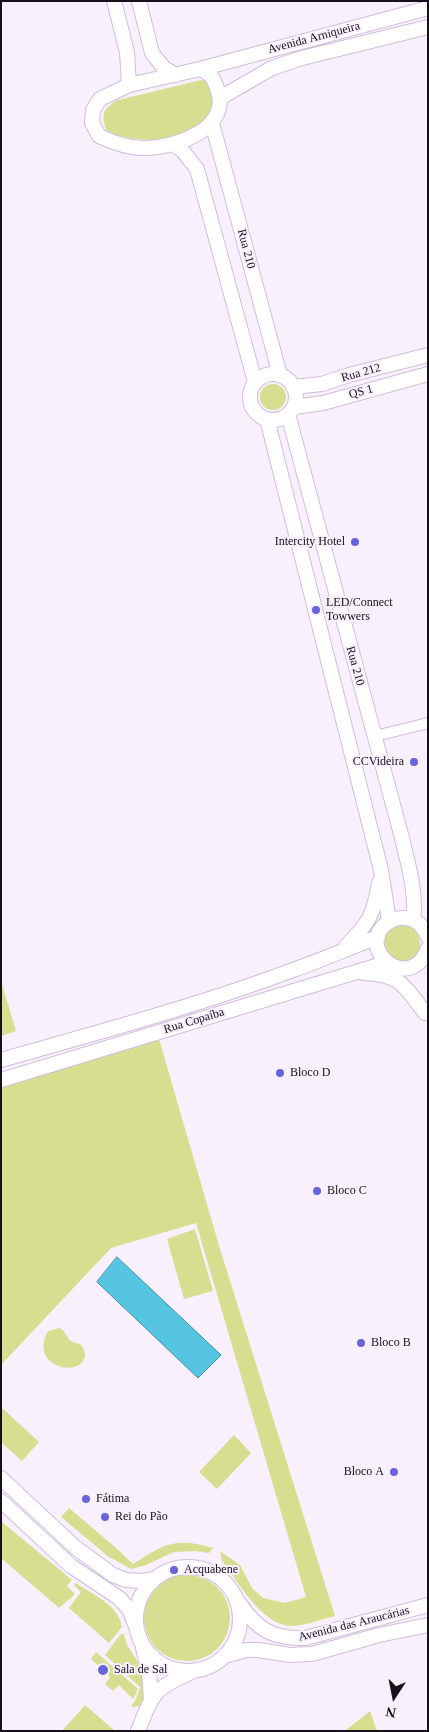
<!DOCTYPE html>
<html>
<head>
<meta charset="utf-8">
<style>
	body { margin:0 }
	#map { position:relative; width:429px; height:1732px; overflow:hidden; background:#f8f0fc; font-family:Georgia,serif }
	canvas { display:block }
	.frame { position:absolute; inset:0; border:2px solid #17101a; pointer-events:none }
	.north { position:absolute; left:369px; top:1672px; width:50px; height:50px; -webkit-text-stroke:4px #f8f0fc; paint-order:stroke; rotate:191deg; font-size:14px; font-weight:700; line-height:20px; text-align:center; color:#17101a }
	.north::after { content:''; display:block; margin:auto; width:18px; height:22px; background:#17101a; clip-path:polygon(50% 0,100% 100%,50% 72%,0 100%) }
</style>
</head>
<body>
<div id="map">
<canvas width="429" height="1732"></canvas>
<div class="frame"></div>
<div class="north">N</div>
</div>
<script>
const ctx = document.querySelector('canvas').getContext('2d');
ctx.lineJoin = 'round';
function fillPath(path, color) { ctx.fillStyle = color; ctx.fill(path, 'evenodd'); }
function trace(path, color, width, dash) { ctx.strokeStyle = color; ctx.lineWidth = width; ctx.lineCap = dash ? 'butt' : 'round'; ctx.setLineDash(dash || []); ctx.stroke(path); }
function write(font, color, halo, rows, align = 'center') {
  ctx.font = font + ' Georgia,serif'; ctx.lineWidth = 4; ctx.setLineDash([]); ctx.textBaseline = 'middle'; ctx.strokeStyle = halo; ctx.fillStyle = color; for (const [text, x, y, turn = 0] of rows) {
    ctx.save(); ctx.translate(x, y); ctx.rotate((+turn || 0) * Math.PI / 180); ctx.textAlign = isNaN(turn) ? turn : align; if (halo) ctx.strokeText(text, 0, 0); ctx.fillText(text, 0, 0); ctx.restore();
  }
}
fillPath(new Path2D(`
	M201 80 208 82 216 99C199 146 149 145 108 133 100 117 102 108 118 100Z
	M260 397a13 13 0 1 1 26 0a13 13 0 1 1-26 0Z
	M384 943a18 18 0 1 1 36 0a18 18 0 1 1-36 0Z
	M1 981 16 1031 1 1036Z
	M159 1039 220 1249 335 1616C322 1619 307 1625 293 1626 264 1628 238 1582 222 1561L220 1551 240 1565 252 1588 263 1598 285 1603 306 1597 196 1223 111 1248 1 1365V1087Z
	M195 1229 213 1291 184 1299 167 1239Z
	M60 1328C65 1331 66 1336 70 1340 73 1343 78 1343 81 1345 84 1348 85 1352 85 1356 81 1379 28 1367 48 1331Z
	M1 1407 39 1442 22 1461 1 1442Z
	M234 1435 251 1453 217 1489 199 1472Z
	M69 1508 115 1547 133 1564C164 1544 175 1537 213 1548L209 1553 195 1551 174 1552 146 1565 131 1569 109 1557 61 1517Z
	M2 1522 72 1580 67 1586 75 1594 59 1608 1 1558Z
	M144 1618a43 43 0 1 1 86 0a43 43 0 1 1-86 0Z
	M76 1583C93 1595 119 1605 122 1627L109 1643 69 1608 81 1592 74 1585Z
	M121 1634H124L127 1645 141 1667 147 1692 140 1706 131 1707 136 1699 140 1687 105 1655Z
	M96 1652 138 1689 133 1699 119 1685 113 1691 105 1684 110 1677 91 1659Z
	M85 1705 115 1731H62Z
	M370 1711 377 1731H345L346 1730Z`), '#d6df8f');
const water = new Path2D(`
	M117 1257 221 1355 198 1378 97 1282Z`);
fillPath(water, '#55c5e2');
trace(water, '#428fa6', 1);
const street = new Path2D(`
	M375 736 428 723`);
const secondary = new Path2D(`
	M114 1 127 52 129 85
	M139 1 152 53 164 68 176 75
	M200 69C212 74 214 79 218 91 230 129 176 147 147 148 130 149 114 143 99 136L92 123 93 110 100 99 129 85 200 69 428 8
	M220 98 272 68 302 58 428 27
	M212 123 280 375
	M172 144 182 150 197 169 255 382
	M250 397a23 23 0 1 1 46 0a23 23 0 1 1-46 0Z
	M293 387 322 384 349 375 428 355
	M294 407 323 403 428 374
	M288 414 402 838C408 865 417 892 413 920
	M267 419 381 870 389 921
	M428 937C425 930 421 923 413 920 405 916 395 918 387 923 353 948 411 996 428 948
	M346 946C368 924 374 915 379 883
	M363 973C400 974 404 985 425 1013
	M1 1060C99 1032 197 1006 293 970 321 960 349 948 378 937
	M1 1080 386 963
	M1 1478 76 1548 113 1575 126 1580 142 1581 154 1579
	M1 1501 71 1566 119 1598 129 1609 135 1624
	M136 1619a52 52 0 1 1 104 0a52 52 0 1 1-104 0Z
	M240 1604C257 1630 274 1639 305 1638L428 1605
	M143 1648 149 1672 151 1699
	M225 1656 246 1650H258L290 1655 312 1654 379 1635 428 1625
	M138 1731C153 1693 153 1689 192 1672`);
trace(street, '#d1bddb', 12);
trace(secondary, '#d1bddb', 16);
trace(street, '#fff', 10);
trace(secondary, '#fff', 14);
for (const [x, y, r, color] of [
	[355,542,5,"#6864dd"],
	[316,610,5,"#6864dd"],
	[414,762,5,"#6864dd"],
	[280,1073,5,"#6864dd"],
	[317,1191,5,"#6864dd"],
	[361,1343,5,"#6864dd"],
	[394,1472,5,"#6864dd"],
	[86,1499,5,"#6864dd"],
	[105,1517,5,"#6864dd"],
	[174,1570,5,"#6864dd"],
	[103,1670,6,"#6864dd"]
]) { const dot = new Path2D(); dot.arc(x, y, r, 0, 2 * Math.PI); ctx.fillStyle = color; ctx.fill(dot); trace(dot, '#f8f0fc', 2); }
write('12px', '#17101a', '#f8f0fc', [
	["Avenida Arniqueira",314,38,-15],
	["Rua 210",246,249,75],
	["Rua 212",361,373,-16],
	["QS 1",361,392,-15],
	["Rua 210",355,666,74],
	["Rua Copaíba",194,1021,-17],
	["Avenida das Araucárias",354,1624,-14]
]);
write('12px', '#17101a', '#f8f0fc', [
	["Intercity Hotel",345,542,"right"],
	["LED/Connect",326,603],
	["Towwers",326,617],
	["CCVideira",404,762,"right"],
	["Bloco D",290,1073],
	["Bloco C",327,1191],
	["Bloco B",371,1343],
	["Bloco A",384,1472,"right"],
	["Fátima",96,1499],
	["Rei do Pão",115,1517],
	["Acquabene",184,1570],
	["Sala de Sal",114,1670]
], 'left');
</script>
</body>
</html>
